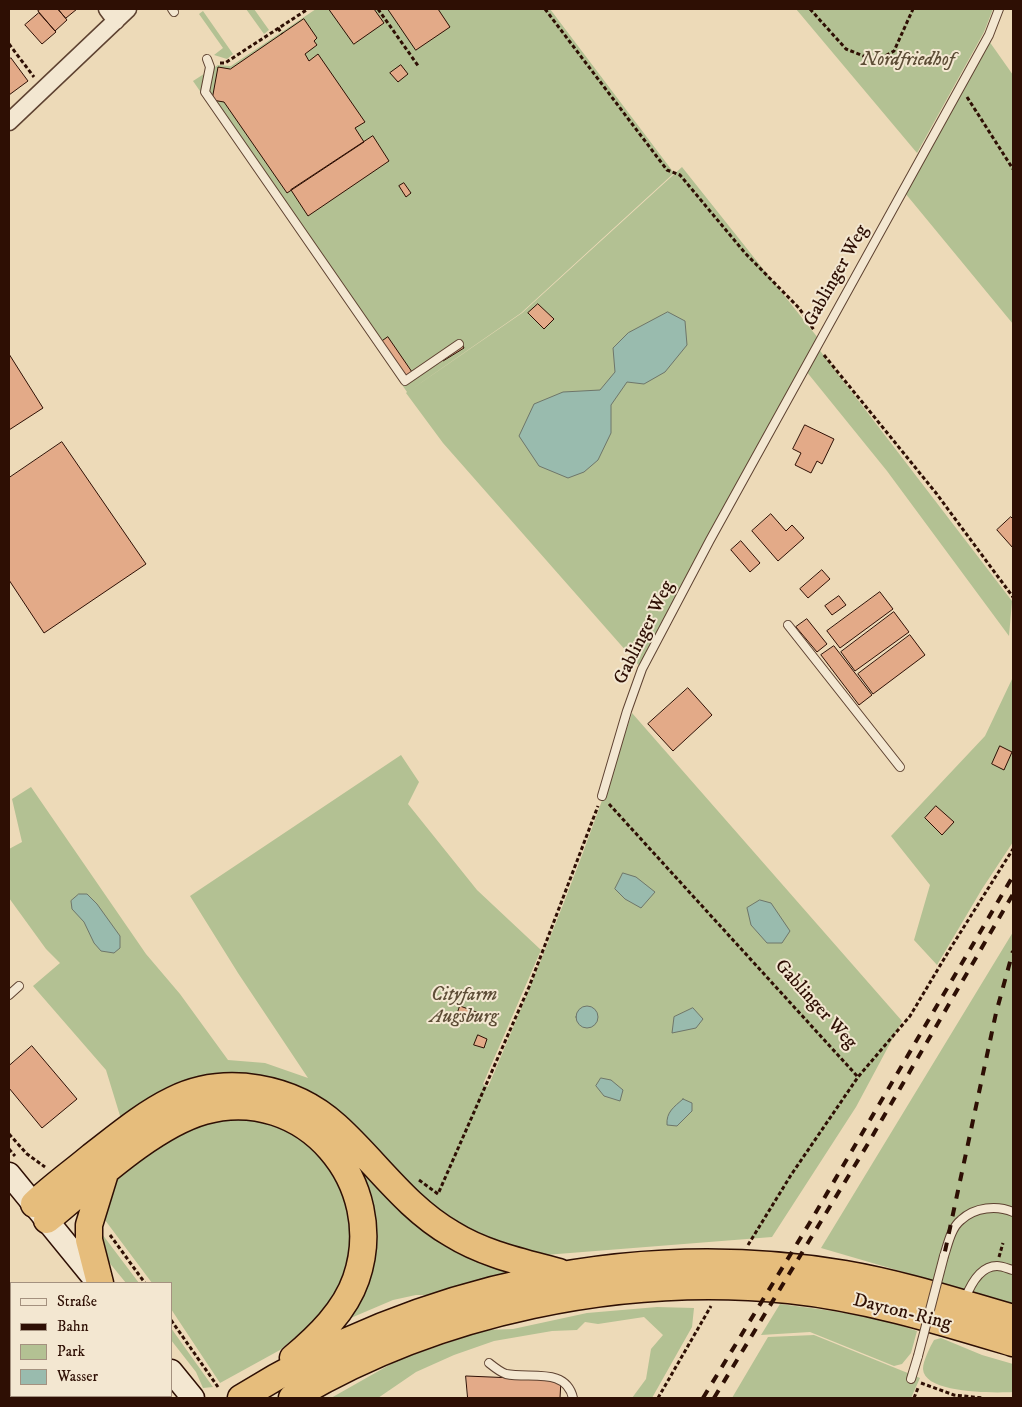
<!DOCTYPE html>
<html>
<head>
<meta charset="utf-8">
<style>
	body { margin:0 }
	#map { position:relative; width:1022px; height:1407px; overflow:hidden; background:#eddab8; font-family:"IM FELL DW Pica",serif }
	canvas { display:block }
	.frame { position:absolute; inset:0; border:10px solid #2e0f04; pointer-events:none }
	.legend { position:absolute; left:10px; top:1282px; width:162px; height:115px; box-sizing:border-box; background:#f3e7d1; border:1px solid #a4917f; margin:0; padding:6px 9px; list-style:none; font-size:15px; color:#2e0f04 }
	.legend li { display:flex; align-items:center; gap:10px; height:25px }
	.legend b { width:25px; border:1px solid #a4917f }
</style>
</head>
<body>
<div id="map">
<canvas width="1022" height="1407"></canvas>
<div class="frame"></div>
<ul class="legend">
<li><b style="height:6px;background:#f3e7d1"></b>Straße</li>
<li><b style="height:6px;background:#2e0f04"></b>Bahn</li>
<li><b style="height:14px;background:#b3c193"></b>Park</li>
<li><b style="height:14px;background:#99bbae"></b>Wasser</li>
</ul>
</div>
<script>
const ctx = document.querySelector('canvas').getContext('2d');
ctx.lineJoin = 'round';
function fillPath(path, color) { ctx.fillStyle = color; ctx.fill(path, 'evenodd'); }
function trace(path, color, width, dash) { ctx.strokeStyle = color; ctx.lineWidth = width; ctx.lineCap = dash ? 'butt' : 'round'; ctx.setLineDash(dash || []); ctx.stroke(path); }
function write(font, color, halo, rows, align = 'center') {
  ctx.font = font + ' "IM FELL DW Pica",serif'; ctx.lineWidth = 4; ctx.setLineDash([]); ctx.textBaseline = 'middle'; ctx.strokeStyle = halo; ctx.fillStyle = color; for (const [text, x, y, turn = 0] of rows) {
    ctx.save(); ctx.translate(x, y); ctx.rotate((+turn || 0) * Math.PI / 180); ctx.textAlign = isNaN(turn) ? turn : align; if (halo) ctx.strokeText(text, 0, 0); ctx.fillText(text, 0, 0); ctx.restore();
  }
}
fillPath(new Path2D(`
	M246 9H254L269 30 264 34Z
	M316 9H550L674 173 521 313 409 391 522 313 682 167 818 338 642 669 443 443 406 393 407 392 193 81 218 65 231 66Z
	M796 9H993L984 32 917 153Z
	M203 11 233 54 227 59 214 55 223 48 199 14Z
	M989 41 1013 75V324L905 193Z
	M818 348 1012 601 1009 636 887 471 806 371Z
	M1013 677V842L982 889 937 965 914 940 930 885 891 836 985 736Z
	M632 713 902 1021 856 1107 772 1237 545 1255 508 1250 451 1226 324 1104 121 1119 106 1070 33 986 60 963 46 949 9 898V849L22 842 12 799 31 787 146 954 180 994 228 1060 265 1063 308 1078 238 973 190 896 401 755 419 782 408 804 477 890 541 950 483 1084 488 1087C541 964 590 841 632 713Z
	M1013 932V1304L821 1248Z
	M242 1095C327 1105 345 1155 401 1207 436 1240 476 1262 524 1270L433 1295H416L393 1300 339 1323C352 1302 365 1282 369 1258 387 1161 293 1079 199 1104 150 1118 110 1159 71 1190L67 1185C124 1142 167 1097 242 1095Z
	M250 1113 316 1145 343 1185 353 1239 345 1277 332 1301 311 1324 280 1350 220 1383 171 1309V1283H152L99 1212 113 1179 178 1129Z
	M99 1230 139 1283H126L108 1261Z
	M780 1304C826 1310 874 1315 917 1331L911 1353 902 1364 894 1366 810 1332 761 1335Z
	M657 1307 694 1308 692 1327 652 1398H632L646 1379 651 1349 663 1335 644 1317 598 1324 585 1322 577 1330 552 1331 494 1341 454 1355 416 1372 378 1398H331L398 1360 485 1330 513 1329 587 1313Z
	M171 1328 213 1387 203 1388 196 1372 171 1340Z
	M814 1335 920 1378 911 1398H732L768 1337Z
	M941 1338 982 1355 1013 1364V1392C996 1393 924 1394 923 1369 923 1361 930 1347 934 1340Z`), '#b3c193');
const water = new Path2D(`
	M668 312 685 321 687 345 665 372 644 384 627 382 611 405V433L598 460 584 472 568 478 539 466 519 436 534 404 563 392 600 390 615 372 613 348 628 333Z
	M623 873 636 877 655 892 641 908 625 899 615 889Z
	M79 894H87L97 904 120 936V948L114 953 101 951 94 943 84 922 72 909 71 901Z
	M760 900 771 903 790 931 782 943H767L751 925 747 908Z
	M576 1017a11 11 0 1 1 22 0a11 11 0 1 1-22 0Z
	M693 1008 703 1019 696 1028 672 1033 674 1017Z
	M601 1078 611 1080 623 1090 620 1101 604 1096 596 1086Z
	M683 1099 692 1103V1111L677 1126 667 1125C666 1112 674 1107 683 1099Z`);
fillPath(water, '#99bbae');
trace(water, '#6e766a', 1);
const building = new Path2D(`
	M41 9H58L67 20 55 31 38 11Z
	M58 9H77L66 18Z
	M329 9H374L384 23 354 44Z
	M388 9H438L450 27 416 50Z
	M39 13 56 32 42 44 25 25Z
	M304 19 317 38 314 41 317 45 305 54 309 61 318 54 365 122 355 128 364 142 287 193 224 102 212 100 218 67 230 69Z
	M11 58 28 81 9 95V60Z
	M401 65 408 74 398 82 390 73Z
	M373 136 389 161 308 216 291 190Z
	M404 183 411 193 406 197 399 186Z
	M538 304 554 319 544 329 528 313Z
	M388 337 412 372 405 377 381 342Z
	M462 344 464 348 443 361 441 358Z
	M9 354 43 408 9 430Z
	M805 425 834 439 822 464 817 461 811 473 795 465 801 453 793 449Z
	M62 442 146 564 44 633 9 580V478Z
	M771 514 786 531 792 525 804 538 778 561 752 531Z
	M1011 517 1013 519V548L997 530Z
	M741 541 760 563 750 572 731 550Z
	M822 570 830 579 808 598 800 589Z
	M880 592 893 609 840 648 827 631Z
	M839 596 846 605 832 615 825 606Z
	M894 612 909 632 855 671 841 652Z
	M807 619 827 644 817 652 796 627Z
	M910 635 925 655 873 694 858 674Z
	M834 646 872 695 859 705 821 655Z
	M688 688 712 715 673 751 648 724Z
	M1000 746 1012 752 1004 770 992 764Z
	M936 806 954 822 942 835 925 818Z
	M460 1006 479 1013 476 1022 457 1015Z
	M478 1035 487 1039 484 1048 474 1045Z
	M32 1046 77 1099 42 1128 9 1088V1066Z
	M9 1289 11 1292V1396H39L37 1398H9Z
	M466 1376 561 1380 560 1398H468Z`);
fillPath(building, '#e3aa88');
trace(building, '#2e0f04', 1);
const service = new Path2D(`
	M172 9 174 12
	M207 59 210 67 205 92 405 381 459 344
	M788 625 900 767
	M602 796 627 711 642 669 710 540 989 35 999 9
	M9 995 19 986
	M944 1256C948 1244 951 1228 961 1220 975 1207 997 1205 1013 1212
	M965 1299C970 1286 980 1266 997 1266 1002 1266 1009 1269 1013 1270
	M489 1363C494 1367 500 1372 506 1374 530 1379 566 1367 573 1398
	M911 1379 918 1356`);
const minor = new Path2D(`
	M107 9 116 21
	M9 122 128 9`);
const secondary = new Path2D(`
	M9 1174 98 1283
	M171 1371 193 1398`);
const trunk = new Path2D(`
	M34 1204C52 1187 73 1172 92 1156 118 1136 144 1114 173 1100 226 1074 293 1087 336 1126 375 1161 405 1207 452 1234 484 1254 522 1262 559 1272
	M47 1220C90 1185 151 1126 204 1111 305 1083 389 1184 356 1279 345 1311 318 1337 293 1358
	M100 1283 89 1240V1225L105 1173
	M241 1398C420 1286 636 1239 845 1274 903 1284 957 1302 1013 1318
	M292 1398C437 1311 622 1273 789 1290 866 1298 940 1321 1013 1343`);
trace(service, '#5e4231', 10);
trace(minor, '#5e4231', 19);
trace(secondary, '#2e0f04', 25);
trace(trunk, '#2e0f04', 29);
trace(new Path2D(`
	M378 9 419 67
	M545 9 667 170 680 175 745 253 799 308 814 330
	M810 9 846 49 876 61 894 51 913 9
	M278 28 282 34
	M9 44 34 77
	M220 63H225L308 9
	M967 97 1013 169
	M824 355 936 493 1013 597
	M609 804 858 1077
	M9 1134 27 1154 45 1167
	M9 1149 15 1156
	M419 1180 438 1194 529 987 598 806
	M110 1235 145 1283
	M748 1245 791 1175 858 1077 910 1016 950 949 1013 849
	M999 1257 1003 1243
	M171 1320 218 1387
	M921 1383 954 1395 983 1398
	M658 1398 711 1306
	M914 1398 918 1388`), '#2e0f04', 3, [4, 2.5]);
trace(service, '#f3e7d1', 8);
trace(minor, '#f3e7d1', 16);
trace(secondary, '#f3e7d1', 22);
trace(trunk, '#e6bd7c', 26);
trace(new Path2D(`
	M918 1356 944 1256 996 1013 1013 951
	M703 1398 809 1224 1013 876
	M714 1398 866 1147 1013 894`), '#2e0f04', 4, [9, 9]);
const serviceBridge = new Path2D(`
	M918 1356 944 1256`);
trace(serviceBridge, '#5e4231', 10, []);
trace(serviceBridge, '#f3e7d1', 8);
write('italic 19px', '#5d4d36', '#f3e7d1', [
	["Nordfriedhof",908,61],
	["Cityfarm",464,996],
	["Augsburg",464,1018]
]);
write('19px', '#2e0f04', '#f3e7d1', [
	["Gablinger Weg",837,276,-61],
	["Gablinger Weg",645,633,-64],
	["Gablinger Weg",815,1005,48],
	["Dayton-Ring",902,1313,14]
]);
</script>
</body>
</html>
